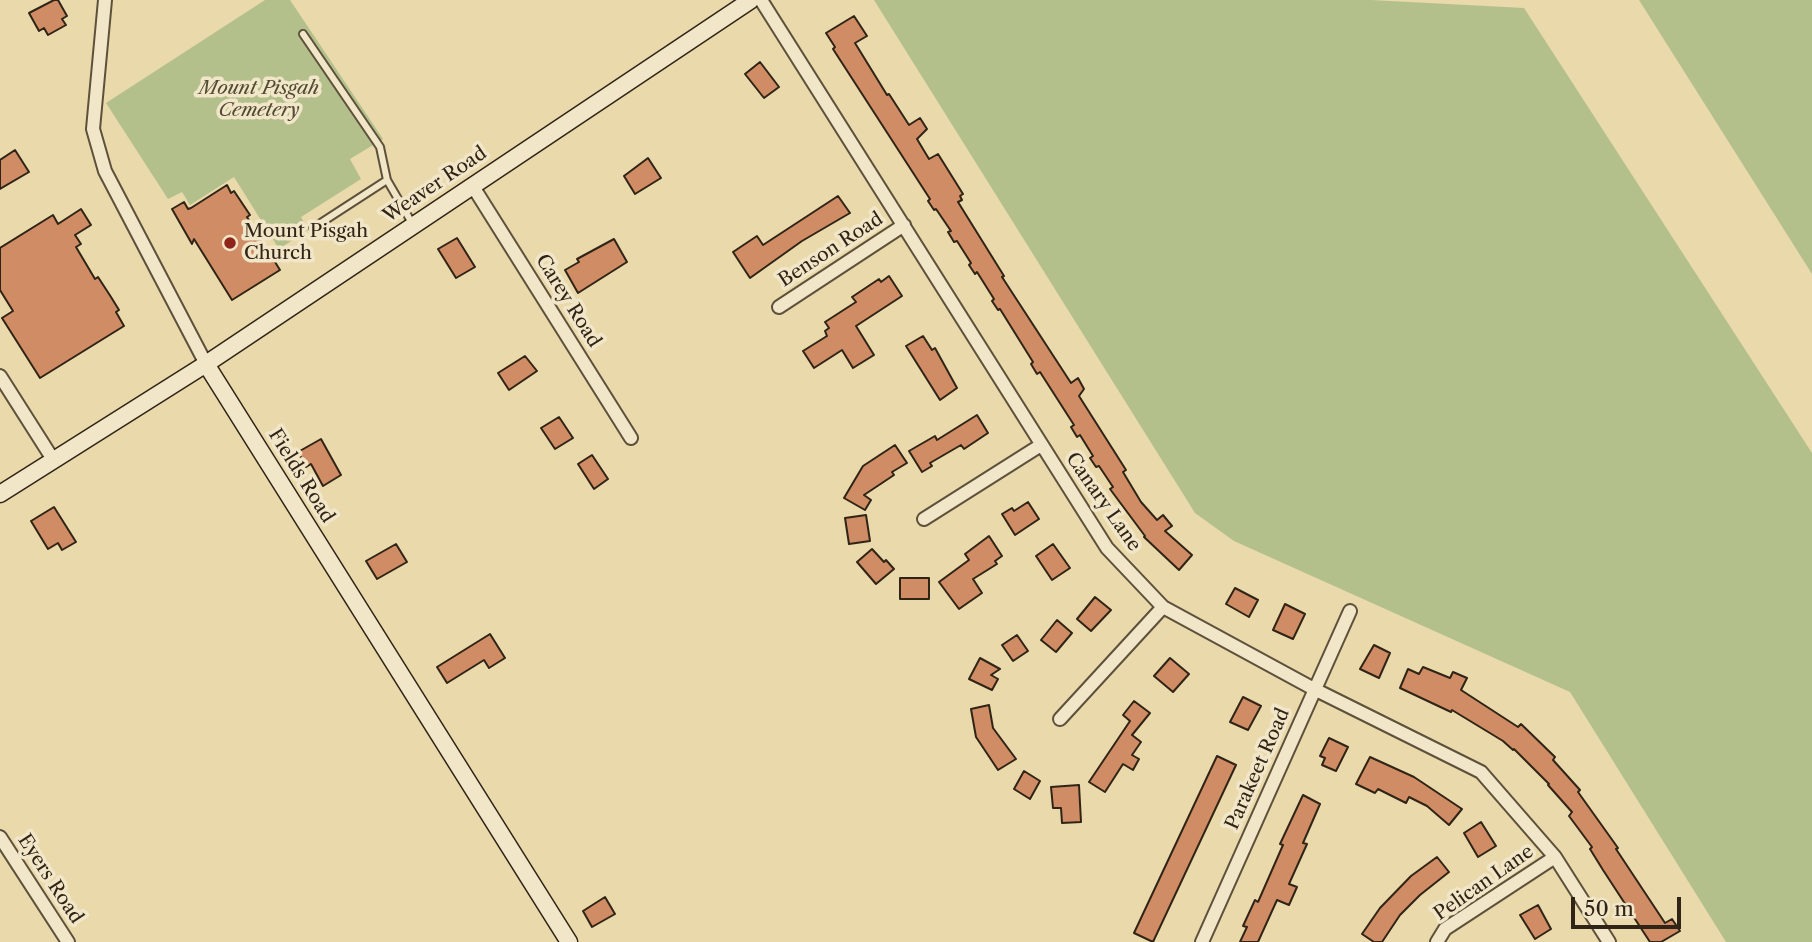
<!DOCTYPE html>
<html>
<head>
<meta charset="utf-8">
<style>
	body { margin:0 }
	#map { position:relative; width:1812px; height:942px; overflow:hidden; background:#e9d9ab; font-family:"Libre Caslon Text",serif }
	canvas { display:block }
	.scale { position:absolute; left:1571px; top:897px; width:110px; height:32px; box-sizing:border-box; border:4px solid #302416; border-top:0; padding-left:9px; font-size:21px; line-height:24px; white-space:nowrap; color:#302416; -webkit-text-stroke:5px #f1e6c8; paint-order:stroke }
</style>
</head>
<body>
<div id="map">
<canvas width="1812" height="942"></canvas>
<div class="scale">50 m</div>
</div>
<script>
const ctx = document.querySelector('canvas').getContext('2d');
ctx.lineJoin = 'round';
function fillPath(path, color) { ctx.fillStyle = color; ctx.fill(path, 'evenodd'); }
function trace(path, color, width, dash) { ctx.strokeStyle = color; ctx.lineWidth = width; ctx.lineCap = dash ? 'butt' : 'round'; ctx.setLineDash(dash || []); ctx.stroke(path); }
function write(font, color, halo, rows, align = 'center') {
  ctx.font = font + ' "Libre Caslon Text",serif'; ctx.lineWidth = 7; ctx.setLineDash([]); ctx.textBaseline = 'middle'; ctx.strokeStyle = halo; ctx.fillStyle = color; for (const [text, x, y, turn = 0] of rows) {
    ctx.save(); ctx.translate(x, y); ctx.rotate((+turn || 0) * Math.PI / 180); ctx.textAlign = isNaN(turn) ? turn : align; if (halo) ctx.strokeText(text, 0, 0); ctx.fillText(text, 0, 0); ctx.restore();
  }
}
fillPath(new Path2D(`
	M265 0H290L383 139 350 159 361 179 301 217 308 230 279 249 234 177 190 205 182 192 168 199 106 103Z
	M874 0H1371L1524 8 1812 453V942H1726L1570 692 1234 541 1195 513Z
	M1639 0H1812V274Z`), '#b3c08c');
const building = new Path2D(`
	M54 0H58L67 16 62 19 66 25 48 35 44 28 39 31 29 13Z
	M854 16 867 36 855 43 887 95 889 94 909 125 920 118 927 129 917 139 929 159 938 154 963 194 960 196 962 200 958 202 1004 276 1002 277 1071 383 1078 378 1084 389 1079 396 1126 470 1123 472 1141 502 1157 520 1163 515 1172 526 1165 531 1192 555 1179 570 1144 537 1145 536 1110 489 1113 487 1099 466 1096 467 1090 458 1093 456 1080 435 1077 437 1071 427 1074 425 1040 372 1037 374 1031 364 1033 362 1000 309 998 310 992 301 994 299 977 272 975 274 969 265 971 263 957 241 954 242 948 232 951 231 936 209 934 210 928 201 930 199 833 49 835 47 826 33Z
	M760 62 779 87 764 98 745 74Z
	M15 150 29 172 0 189V160Z
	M648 158 661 178 635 194 624 176Z
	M227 185 231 193 234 191 250 215 247 217 280 270 232 300 194 239 192 244 172 209 184 202 188 209 191 208Z
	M838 196 850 213 802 241 750 278 733 252 757 236 763 245Z
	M81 209 91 225 75 235 81 244 76 247 95 279 98 277 111 297 119 310 116 312 124 326 40 378 2 318 13 311 0 290V248L53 215 58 224Z
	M457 238 475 267 456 278 438 249Z
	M614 239 627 262 578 293 565 270 579 262 577 259Z
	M889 276 902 296 856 326 874 355 853 368 842 350 814 368 803 351 827 336 825 331 829 328 825 322 856 302 852 297 879 279 881 282Z
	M923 336 932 350 935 348 957 388 940 400 906 346Z
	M525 356 537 371 509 390 498 373Z
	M977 415 988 433 964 449 961 445 930 463 932 466 922 472 909 451 935 436 937 440Z
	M559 417 573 438 555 449 541 428Z
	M321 439 341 475 323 486 311 464 306 467 298 452Z
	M895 445 907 463 892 472 894 475 864 495 871 500 865 510 844 498 863 466Z
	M592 455 608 479 594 489 578 464Z
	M1028 502 1039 519 1015 535 1002 514 1012 508 1014 511Z
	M54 507 76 542 62 550 58 543 48 549 31 521Z
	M866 515 870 541 849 544 845 518Z
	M989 536 1002 556 995 561 997 564 973 579 982 593 959 609 939 582 969 560 965 554Z
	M396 544 407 562 377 579 366 561Z
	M1053 544 1070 568 1052 580 1036 556Z
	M872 549 884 562 886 560 894 569 876 584 857 562Z
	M900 578H929V599H900Z
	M1235 588 1258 600 1249 617 1226 604Z
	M1095 597 1111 610 1091 631 1077 619Z
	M1285 604 1305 614 1293 639 1273 630Z
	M1057 620 1072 633 1056 652 1041 640Z
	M490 634 505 658 489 668 484 660 447 683 437 667Z
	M1017 635 1028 651 1013 661 1002 645Z
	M1374 645 1390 653 1379 678 1360 669Z
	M980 658 1000 669 991 675 998 679 992 690 969 679Z
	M1170 658 1189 674 1173 692 1154 676Z
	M1423 667 1450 678 1453 672 1467 678 1461 690 1518 727 1521 724 1555 757 1553 760 1580 790 1578 792 1618 848 1616 849 1665 923 1672 919 1680 931 1661 942H1650L1603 870 1590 849 1592 847 1569 816 1572 812 1548 785 1549 784 1514 749 1513 750 1503 741 1452 710 1451 712 1400 688 1408 669 1419 674Z
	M1243 697 1261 706 1248 730 1230 722Z
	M1134 701 1150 713 1132 735 1141 742 1132 755 1139 759 1133 770 1123 764 1105 792 1089 782 1130 721 1123 715Z
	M989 705 993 728 1016 759 998 770 976 737 971 709Z
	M1329 738 1348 747 1336 771 1322 765 1325 758 1320 756Z
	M1217 756 1236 765 1153 942 1134 933Z
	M1370 757 1414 777 1462 809 1449 825 1427 806 1409 797 1406 803 1378 789 1375 793 1356 784Z
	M1024 771 1040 781 1030 799 1014 789Z
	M1079 785 1081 822 1062 823 1061 808H1053L1051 787Z
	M1303 795 1320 804 1303 843 1307 844 1289 884 1297 887 1289 905 1277 900 1258 942H1240L1247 927 1243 926 1255 900 1258 902 1283 845 1280 844Z
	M1481 822 1496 846 1478 857 1464 833Z
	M1437 857 1449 872 1420 895 1400 915 1382 942H1374L1362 934 1380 908 1411 876Z
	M605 897 615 914 592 927 583 911Z
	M1538 905 1551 929 1535 939 1520 915Z`);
fillPath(building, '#d08d65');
trace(building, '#302416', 2);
const lane = new Path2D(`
	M303 34 380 147 387 180
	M313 228 387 180 412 223`);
const street = new Path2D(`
	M105 0 93 129 105 171 206 364
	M761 0 1107 548 1163 607 1314 689 1481 772 1555 857 1609 942
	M472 185 631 438
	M779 307 904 225
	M0 376 54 461
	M924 519 1041 445
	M1060 719 1163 607
	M0 837 68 942
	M1202 942 1350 611
	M1437 942 1445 929 1555 857`);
const secondary = new Path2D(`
	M206 364 569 942
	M0 494 206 364 751 0`);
trace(lane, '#5e513b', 10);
trace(street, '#5e513b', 16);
trace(secondary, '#302416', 19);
trace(lane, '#f1e6c8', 6);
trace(street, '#f1e6c8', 12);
trace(secondary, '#f1e6c8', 16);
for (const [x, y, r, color] of [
	[230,243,7,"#8f2418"]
]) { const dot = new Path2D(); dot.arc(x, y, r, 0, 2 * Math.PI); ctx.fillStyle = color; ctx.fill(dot); trace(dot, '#f1e6c8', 2.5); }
write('italic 19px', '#514b34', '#f1e6c8', [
	["Mount Pisgah",259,89],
	["Cemetery",259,111]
]);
write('19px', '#302416', '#f1e6c8', [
	["Weaver Road",435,185,-34],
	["Benson Road",831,250,-33],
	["Carey Road",568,301,58],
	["Fields Road",301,476,58],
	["Canary Lane",1103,502,55],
	["Parakeet Road",1258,769,-66],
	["Eyers Road",50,879,57],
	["Pelican Lane",1484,883,-35]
]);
write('19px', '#302416', '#f1e6c8', [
	["Mount Pisgah",244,232],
	["Church",244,254]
], 'left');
</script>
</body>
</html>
